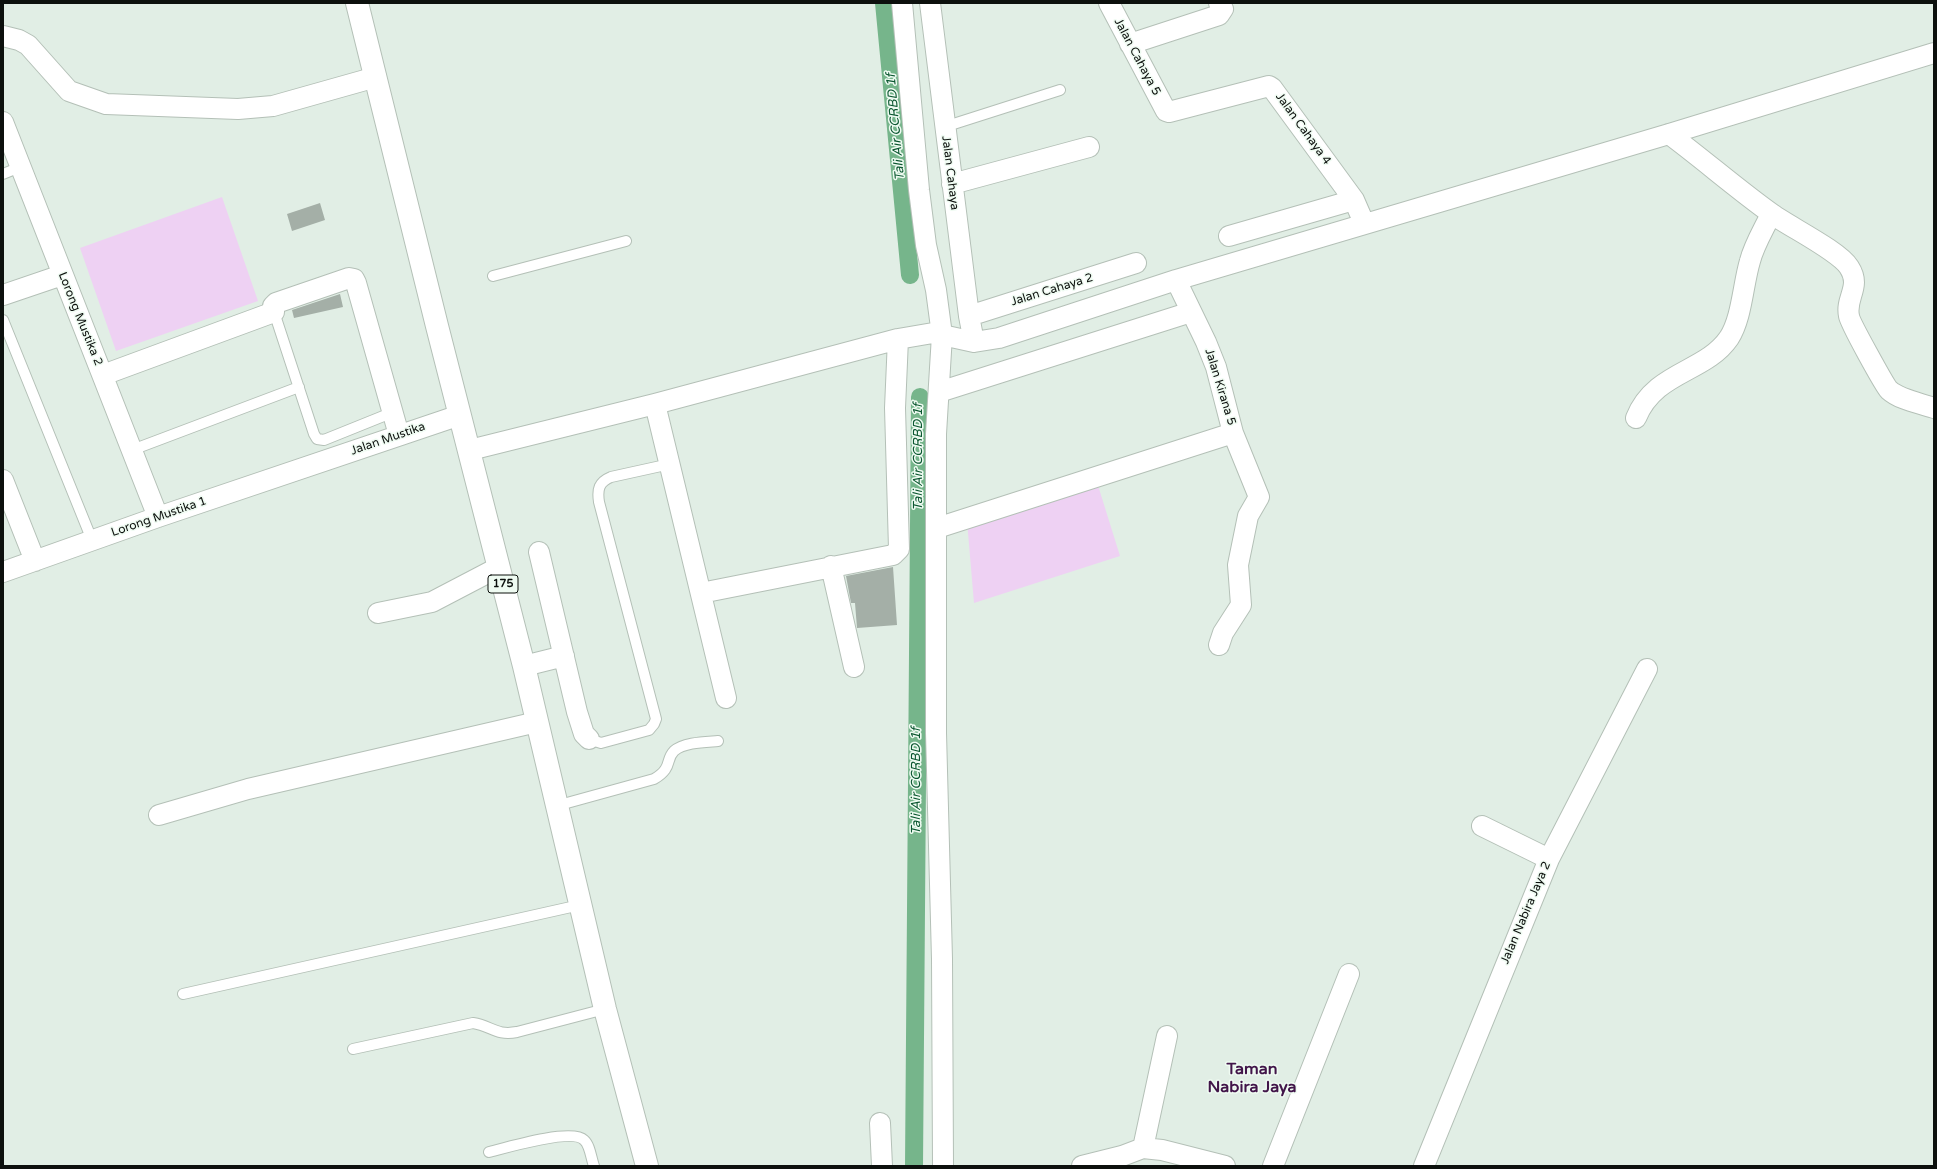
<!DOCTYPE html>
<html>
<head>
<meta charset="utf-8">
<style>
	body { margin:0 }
	#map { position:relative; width:1937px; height:1169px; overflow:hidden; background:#e1eee5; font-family:"Varela Round",sans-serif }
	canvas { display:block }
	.frame { position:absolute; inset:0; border:4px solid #0c100d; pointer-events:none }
</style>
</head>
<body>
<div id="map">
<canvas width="1937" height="1169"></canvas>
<div class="frame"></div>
</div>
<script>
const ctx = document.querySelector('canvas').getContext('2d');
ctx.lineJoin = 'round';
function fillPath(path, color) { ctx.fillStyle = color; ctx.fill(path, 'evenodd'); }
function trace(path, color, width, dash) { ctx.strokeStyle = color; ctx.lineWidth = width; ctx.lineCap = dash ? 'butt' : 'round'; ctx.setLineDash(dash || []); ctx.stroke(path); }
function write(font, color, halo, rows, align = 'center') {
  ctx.font = font + ' "Varela Round",sans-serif'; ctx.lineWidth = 3; ctx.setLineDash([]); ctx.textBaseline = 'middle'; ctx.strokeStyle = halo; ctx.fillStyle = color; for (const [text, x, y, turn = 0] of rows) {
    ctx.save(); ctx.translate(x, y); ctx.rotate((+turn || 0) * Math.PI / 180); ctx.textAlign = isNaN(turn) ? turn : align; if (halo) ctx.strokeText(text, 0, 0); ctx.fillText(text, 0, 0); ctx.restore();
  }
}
fillPath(new Path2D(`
	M222 197 258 301 116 351 80 248Z
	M1096 479 1120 556 974 603 967 521Z`), '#eed1f3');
trace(new Path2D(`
	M884 3 910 275
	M914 1166 920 397`), '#76b58b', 18);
fillPath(new Path2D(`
	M320 203 325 220 292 231 287 214Z
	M340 294 343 307 294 318 292 310Z
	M893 567 897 625 857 628 855 603H851L846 576Z`), '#a4afa7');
const service = new Path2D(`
	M944 127 1060 90
	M3 174 20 167
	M493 276 626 241
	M274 312 314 434 317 439 324 440 391 413
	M3 320 92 540
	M132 450 299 387
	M589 739 601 743 649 730 654 724 656 719 599 502C597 489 599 482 611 477L670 464
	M556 806 654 779C673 768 665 760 674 751 684 742 706 742 718 741
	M183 994 580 905
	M353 1049 473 1023C492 1026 496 1036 517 1032L605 1009
	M489 1152C505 1148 572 1128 584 1140 590 1145 591 1158 594 1166`);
const minor = new Path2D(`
	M902 3 919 190 926 245 936 290 942 335 936 434V733L942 959 943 1166
	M930 3 969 316 974 342
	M1109 3 1166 111 1169 112 1269 86 1272 88 1354 200 1364 223
	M3 36 19 40 28 45 69 91 106 104 238 109 273 106 376 77
	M1130 44 1219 15 1223 9 1219 3
	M3 122 158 517
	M1669 134C1704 160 1737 189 1772 214 1790 227 1839 251 1849 267 1862 287 1845 297 1849 316 1850 323 1885 386 1889 390 1900 400 1920 403 1934 408
	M952 184 1089 147
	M1229 236 1354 200
	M1176 280 1206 342 1216 367 1233 433 1259 497 1248 516 1238 565 1241 605 1223 633 1219 645
	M3 295 62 275
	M969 316 1136 263
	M103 375 274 312 273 306 276 303 349 278 354 279 356 283 399 435
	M939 392 1191 312
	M655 404 726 698
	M1636 418C1655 371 1705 373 1729 338 1742 318 1743 284 1750 261 1754 245 1764 229 1771 214
	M470 450 655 404 898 339 933 333 974 342 999 338 1176 280 1669 134 1934 53
	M3 480 35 561
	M937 528 1233 433
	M539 552 577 712 584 734 589 739
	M831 566 854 667
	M3 572 158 517 460 415
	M701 593 893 555 899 549 895 408 898 339
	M378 613 432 602 499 567
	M524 666 564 656
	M159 815 248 789 537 722
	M1482 826 1549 859
	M880 1123 882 1166
	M1143 1148 1167 1036
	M1082 1166 1122 1156 1143 1148 1162 1150 1225 1166
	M1273 1166 1349 974
	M1424 1166 1549 859 1647 669`);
const primary = new Path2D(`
	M357 3 437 326 524 666 605 1009 647 1166`);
trace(service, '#b4c0b7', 12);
trace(minor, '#b4c0b7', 22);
trace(primary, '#b4c0b7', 24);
trace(service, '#fff', 10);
trace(minor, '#fff', 20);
trace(primary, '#fff', 22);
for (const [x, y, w] of [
	[503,584,30]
]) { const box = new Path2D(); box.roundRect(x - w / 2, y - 9, w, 18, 3); ctx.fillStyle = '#effbf2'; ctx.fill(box); trace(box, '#0c100d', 1); }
write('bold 11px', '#0c100d', null, [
	["175",503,584]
]);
write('12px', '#0c100d', '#effbf2', [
	["Jalan Cahaya 5",1137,57,62],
	["Jalan Cahaya 4",1303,129,54],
	["Jalan Cahaya",950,173,83],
	["Jalan Cahaya 2",1052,290,-17],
	["Lorong Mustika 2",80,319,68],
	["Jalan Kirana 5",1220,387,73],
	["Jalan Mustika",388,439,-19],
	["Lorong Mustika 1",159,517,-19],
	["Jalan Nabira Jaya 2",1526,913,-67]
]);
write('italic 13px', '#0b5730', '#effbf2', [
	["Tali Air CCRBD 1f",896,127,-95],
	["Tali Air CCRBD 1f",919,457,-90],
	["Tali Air CCRBD 1f",917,781,-90]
]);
write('bold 16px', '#411549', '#effbf2', [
	["Taman",1252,1070],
	["Nabira Jaya",1252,1088]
]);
</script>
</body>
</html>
